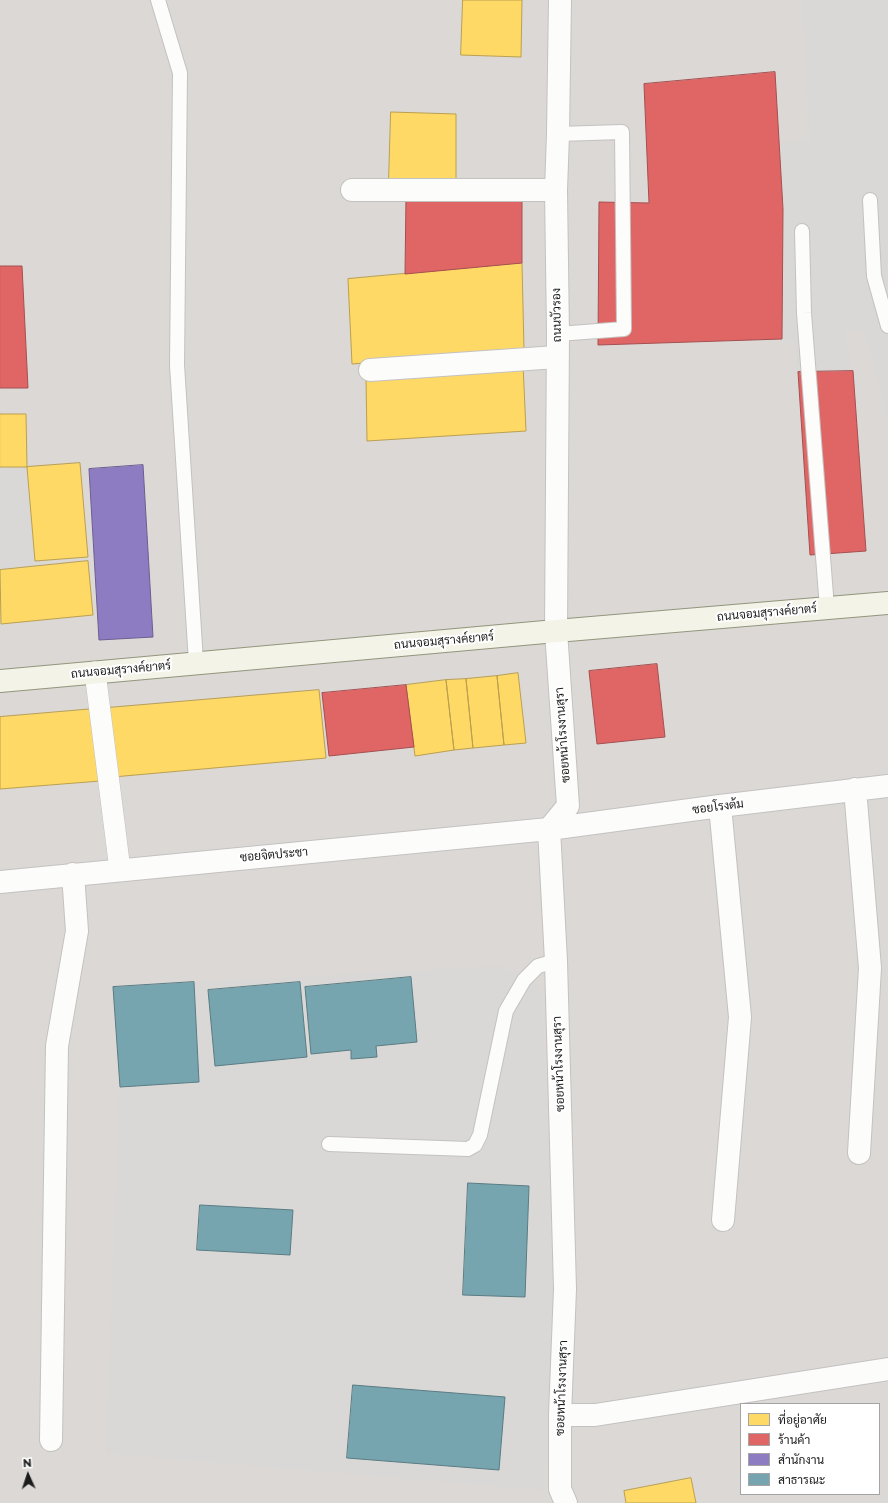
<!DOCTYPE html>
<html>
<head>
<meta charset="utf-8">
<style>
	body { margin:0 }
	#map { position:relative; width:888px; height:1503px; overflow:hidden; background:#ece9e4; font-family:Montserrat,Sarabun,sans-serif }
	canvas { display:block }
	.legend { position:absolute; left:740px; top:1403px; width:140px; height:92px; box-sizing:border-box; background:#fff; border:1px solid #a4a4a4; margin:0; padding:5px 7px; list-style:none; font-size:12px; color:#1c1c1c }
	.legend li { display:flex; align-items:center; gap:8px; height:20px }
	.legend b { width:20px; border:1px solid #a4a4a4 }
	.north { position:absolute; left:8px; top:1455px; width:40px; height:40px; -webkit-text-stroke:3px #fff; paint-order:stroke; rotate:357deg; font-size:11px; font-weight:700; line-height:16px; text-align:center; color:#1c1c1c }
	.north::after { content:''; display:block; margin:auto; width:14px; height:18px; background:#1c1c1c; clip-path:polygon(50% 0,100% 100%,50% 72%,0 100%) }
</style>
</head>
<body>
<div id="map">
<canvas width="888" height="1503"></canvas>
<ul class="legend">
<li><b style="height:11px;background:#ffd966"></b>ที่อยู่อาศัย</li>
<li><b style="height:11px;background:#e06666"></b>ร้านค้า</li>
<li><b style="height:11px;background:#8e7cc3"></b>สำนักงาน</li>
<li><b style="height:11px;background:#76a5af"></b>สาธารณะ</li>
</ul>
<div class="north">N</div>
</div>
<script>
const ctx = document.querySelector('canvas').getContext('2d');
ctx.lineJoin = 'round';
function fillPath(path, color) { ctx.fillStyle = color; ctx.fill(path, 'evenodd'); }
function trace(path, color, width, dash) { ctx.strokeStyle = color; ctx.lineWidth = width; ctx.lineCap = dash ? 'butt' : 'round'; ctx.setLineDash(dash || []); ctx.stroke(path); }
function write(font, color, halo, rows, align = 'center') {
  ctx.font = font + ' Montserrat,Sarabun,sans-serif'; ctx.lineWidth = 4; ctx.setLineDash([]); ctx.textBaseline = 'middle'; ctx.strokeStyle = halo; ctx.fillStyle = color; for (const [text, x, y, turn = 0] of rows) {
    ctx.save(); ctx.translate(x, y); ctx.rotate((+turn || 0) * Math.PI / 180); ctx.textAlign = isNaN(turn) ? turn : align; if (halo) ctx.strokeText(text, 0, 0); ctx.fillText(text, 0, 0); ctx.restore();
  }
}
fillPath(new Path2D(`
	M0 0H888V1503H0ZM741 1404H879V1494H741Z`), '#dbd8d6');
fillPath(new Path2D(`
	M500 966 541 988 554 1261 544 1490 106 1453 120 1087 113 987Z`), '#d9d8d6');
fillPath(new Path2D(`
	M802 0H888V421L865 330H844L853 371 798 372 794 338 782 339 783 209 779 143 810 141Z
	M27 467 36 566 0 570V468Z
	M498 978 541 988 550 1183 453 1178 449 1270 310 1261V1183L208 1178 216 1072 351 1059 357 1136 451 1137 453 1109 466 1029Z`), '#dad8d6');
const homes = new Path2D(`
	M463 0H522L521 57 461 55Z
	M391 112 456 114V180L389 179Z
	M522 263 524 350 352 364 348 279Z
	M523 364 526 431 367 441 366 376Z
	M0 414H26L27 467H0Z
	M80 463 88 557 35 561 27 467Z
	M88 561 93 615 1 624 0 570Z
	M518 673 526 743 504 745 497 676Z
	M497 676 504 745 473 748 466 679Z
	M466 679 473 748 454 750 446 680Z
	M446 680 454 750 415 756 406 685Z
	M319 690 326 758 113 777 107 708Z
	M94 709 100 781 0 789V717Z
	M691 1478 696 1503H626L624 1491Z`);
fillPath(homes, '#ffd966');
trace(homes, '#bba050', 1);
const shops = new Path2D(`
	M775 72 783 209 782 339 598 345 599 202 649 203 644 84Z
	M522 196V263L405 274 406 197Z
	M0 266H22L28 388H0Z
	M853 371 866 551 810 555 798 372Z
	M657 664 665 737 597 744 589 671Z
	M406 685 414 747 329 756 322 693Z`);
fillPath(shops, '#e06666');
trace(shops, '#a55050', 1);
const offices = new Path2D(`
	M143 465 153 637 99 640 89 469Z`);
fillPath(offices, '#8e7cc3');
trace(offices, '#6c5f91', 1);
const public = new Path2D(`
	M411 977 417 1042 376 1046 377 1057 351 1059V1050L311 1054 305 987Z
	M194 982 199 1082 120 1087 113 987Z
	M300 982 307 1057 215 1066 208 990Z
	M468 1183 529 1186 525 1297 463 1295Z
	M200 1205 293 1210 290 1255 197 1250Z
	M353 1385 505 1397 499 1470 347 1458Z`);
fillPath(public, '#76a5af');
trace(public, '#5b7c83', 1);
const service = new Path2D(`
	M158 0 180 73 177 365 196 662
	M870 200 874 276 888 326
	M802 231 804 313 827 608
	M558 334 624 329 622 132 558 134
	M329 1144 468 1149 475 1145 480 1135 506 1011 524 980 538 966 556 961`);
const pedestrian = new Path2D(`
	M95 672 120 870`);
const minor = new Path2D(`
	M352 190H556
	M370 370 557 357
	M556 631 568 806 549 829 556 961 565 1289 560 1415V1489L566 1503
	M855 789 870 968 859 1153
	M720 806 740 1017 723 1220
	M0 882 549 829 720 806 888 786
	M560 1415H595L888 1369
	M51 1440 57 1046 77 931 73 874`);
const tertiary = new Path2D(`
	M556 631 558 334 556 190 558 134 560 0`);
const secondary = new Path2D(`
	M0 681 556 631 888 603`);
trace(service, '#c4c2c0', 16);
trace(pedestrian, '#c4c2c0', 22);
trace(minor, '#c4c2c0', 24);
trace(tertiary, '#c4c2c0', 24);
trace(secondary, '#93957c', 24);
trace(service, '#fcfcfb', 14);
trace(pedestrian, '#fcfcfb', 21);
trace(minor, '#fcfcfb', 22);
trace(tertiary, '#fcfcfb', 22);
trace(secondary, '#f3f3e8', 22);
write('12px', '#1c1c1c', '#fff', [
	["ถนนบัวรอง",557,315,-91],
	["ถนนจอมสุรางค์ยาตร์",767,613,-5],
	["ถนนจอมสุรางค์ยาตร์",444,641,-5],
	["ถนนจอมสุรางค์ยาตร์",121,670,-5],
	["ซอยหน้าโรงงานสุรา",563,735,-94],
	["ซอยโรงต้ม",718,807,-7],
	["ซอยจิตประชา",274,855,-5],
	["ซอยหน้าโรงงานสุรา",559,1064,-92],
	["ซอยหน้าโรงงานสุรา",562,1388,-88]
]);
</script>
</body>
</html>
